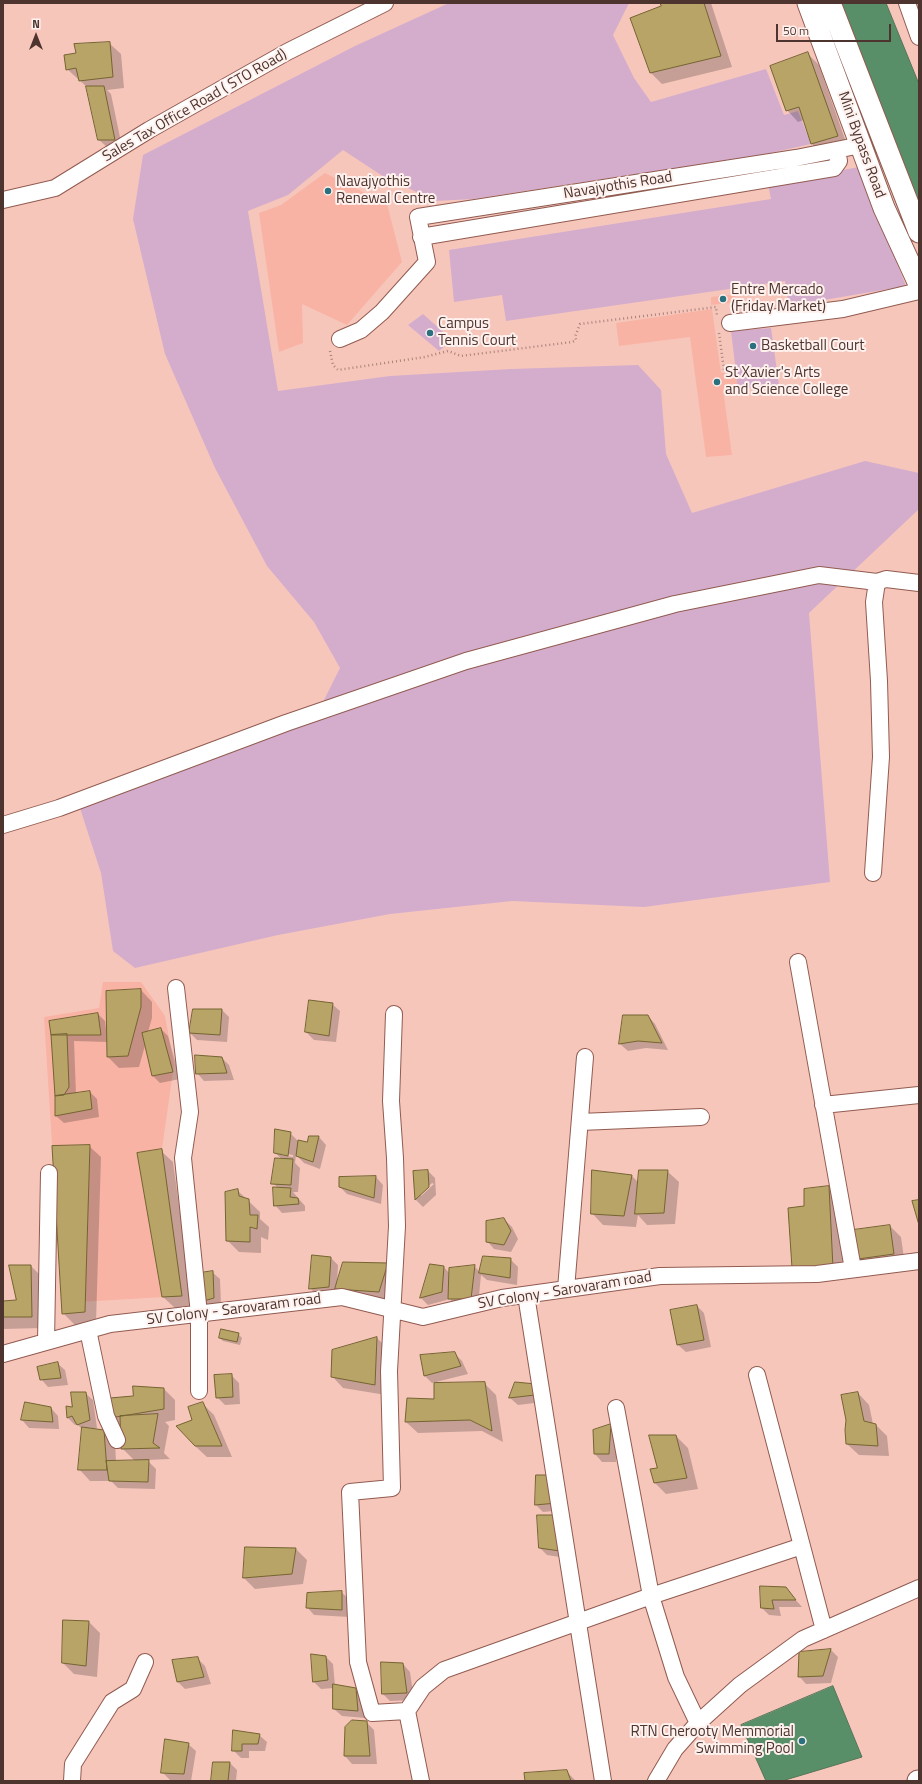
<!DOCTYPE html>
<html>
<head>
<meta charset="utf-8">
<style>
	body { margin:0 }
	#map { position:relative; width:922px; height:1784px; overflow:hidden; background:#f7c6bb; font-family:"Titillium Web",sans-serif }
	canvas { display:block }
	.frame { position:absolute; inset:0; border:4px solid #4d342f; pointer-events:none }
	.north { position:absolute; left:16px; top:16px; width:40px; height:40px; -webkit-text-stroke:3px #fef1ee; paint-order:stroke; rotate:0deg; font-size:11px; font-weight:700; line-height:16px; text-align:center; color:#4d342f }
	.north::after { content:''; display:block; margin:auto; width:14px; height:18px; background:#4d342f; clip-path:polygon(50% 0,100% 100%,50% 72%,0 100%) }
	.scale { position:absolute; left:776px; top:24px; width:115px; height:18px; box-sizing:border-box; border:2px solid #4d342f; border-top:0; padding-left:5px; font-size:12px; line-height:14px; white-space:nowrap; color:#4d342f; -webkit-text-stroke:3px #fef1ee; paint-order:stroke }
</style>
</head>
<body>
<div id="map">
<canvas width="922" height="1784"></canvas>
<div class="frame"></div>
<div class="north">N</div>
<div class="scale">50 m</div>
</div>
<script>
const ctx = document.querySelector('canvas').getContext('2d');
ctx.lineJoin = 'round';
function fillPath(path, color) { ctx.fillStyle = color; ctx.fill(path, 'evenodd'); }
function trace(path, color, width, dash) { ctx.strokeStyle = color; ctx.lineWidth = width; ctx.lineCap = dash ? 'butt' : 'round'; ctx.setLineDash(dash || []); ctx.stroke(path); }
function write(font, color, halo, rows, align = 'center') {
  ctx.font = font + ' "Titillium Web",sans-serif'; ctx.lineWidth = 4; ctx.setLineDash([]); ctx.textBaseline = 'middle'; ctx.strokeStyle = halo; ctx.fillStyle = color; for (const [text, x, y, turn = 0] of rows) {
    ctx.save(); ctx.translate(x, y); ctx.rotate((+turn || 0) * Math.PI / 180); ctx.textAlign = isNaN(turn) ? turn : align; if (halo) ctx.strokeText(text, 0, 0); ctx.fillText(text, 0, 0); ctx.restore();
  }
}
fillPath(new Path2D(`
	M325 173 387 204 402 262 347 325 302 304 303 343 279 352 259 213 281 205Z
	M735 294 736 302 711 305V297Z
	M712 309 721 373 738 372 740 389H723L732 455 706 457 690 337 619 346 616 323Z
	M103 982H141L165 1016 174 1065 162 1149 182 1296 62 1303 44 1017 99 1008Z`), '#f8b3a4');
fillPath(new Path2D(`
	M449 3H629L613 35 634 78 651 102 766 69 784 115 798 111 811 144 766 154 473 199 435 201 381 175 343 150 288 195 248 211 278 391 390 376 511 369 638 365 661 390 666 454 692 513 865 461 919 473V509L809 613 830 882 644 907 512 901 390 914 278 935 135 968 113 951 101 873 78 802 318 712 340 668 314 622 267 566 215 468 165 354 133 219 143 155 355 46Z
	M859 167 906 286 789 306 785 281 506 321 502 295 454 302 449 250 771 199 768 184Z
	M423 314 452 340 439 351 408 325Z
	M771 328 779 385 738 389 731 331Z`), '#d4adcd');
const water = new Path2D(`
	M840 3H886L919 84V203Z
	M833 1686 862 1757 782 1781H766L741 1725Z`);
fillPath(water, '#588f68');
trace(water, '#557457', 1);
fillPath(new Path2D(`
	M661 3H713H711L732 67 662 84 651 73 662 6Z
	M908 3H919V34Z
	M109 43 121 54 124 88 107 90 111 94 122 147H107L99 140 88 88 67 69 77 54Z
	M808 54 819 65 848 148 823 155 812 144 804 120 798 122 787 110Z
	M141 990 152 1002V1018L148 1032 161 1029 168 1036 180 1079 160 1083 153 1076 146 1042 139 1067 119 1068 108 1057V1042L74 1041 76 1094 90 1092 97 1099 99 1117 64 1123 56 1116V1096L50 1022 98 1014 105 1021 106 1029H108Z
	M332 1004 340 1011 336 1042 314 1040 306 1032Z
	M222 1010 229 1017 227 1042 197 1040 190 1033Z
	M624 1016H648L655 1024 668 1050 646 1048 628 1051 620 1044Z
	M222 1058 229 1065 234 1080 204 1081 197 1073Z
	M290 1133 298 1141 308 1143 310 1137H319L326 1145 320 1169 304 1163 296 1155 295 1163 300 1168 298 1192H293L305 1206V1211L282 1213 275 1205 278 1188 273 1183 282 1159 275 1153ZM282 1153 293 1155V1157L282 1155Z
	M89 1146 101 1157 96 1323 75 1325 63 1313Z
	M161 1151 173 1162 193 1307 175 1308 163 1297 138 1154Z
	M414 1171H428L435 1178 436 1195 423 1207 416 1200ZM432 1183 434 1184 421 1196V1193Z
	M593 1171 632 1176 639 1183 667 1171 679 1182 675 1224 647 1225 638 1215 636 1227 603 1225 592 1213Z
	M376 1177 383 1185 381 1204 347 1194 340 1187V1178Z
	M829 1187 840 1199 844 1279H804L805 1206Z
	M237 1190 260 1212V1219L269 1227 268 1240 261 1237V1253L239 1252 227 1240Z
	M504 1219 512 1227 518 1239 511 1252 494 1249 487 1241Z
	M890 1226 901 1237 905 1265 870 1270 859 1259Z
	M331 1258 338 1265 337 1284 388 1264 390 1303 348 1300 336 1289V1294L318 1296 310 1288Z
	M510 1259 518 1267 517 1285 487 1280 481 1275 478 1306H456L450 1299 428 1305 421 1298 444 1267 450 1274 474 1266 480 1272Z
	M31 1266 42 1277 43 1328 3 1329V1302L17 1301Z
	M212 1272 220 1279 221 1305 208 1309 201 1302Z
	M697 1306 704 1313 711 1347 686 1352 678 1345Z
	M238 1334 242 1338 240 1345 223 1341 220 1338Z
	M377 1338 388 1349 386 1395 343 1388 332 1376Z
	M454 1353 462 1361 468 1374 432 1383 425 1376 421 1356Z
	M57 1363 65 1370 68 1385 48 1387 41 1379Z
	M231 1375 239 1383 240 1404 225 1405 217 1397Z
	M484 1383 496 1395 503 1442 482 1431 418 1433 406 1422 435 1400Z
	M516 1383 536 1385 542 1402 518 1405 510 1398Z
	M164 1389 175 1400V1420L165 1422 169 1426 164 1453 170 1459 147 1460 156 1469 155 1489 118 1488 111 1481H90L79 1469 82 1429 77 1424 75 1425 68 1418 67 1407 73 1408 85 1393 93 1400 97 1428 92 1429 103 1431 115 1442 116 1462 135 1461 122 1448 121 1428 111 1417 135 1397Z
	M858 1393 869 1405 873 1424 876 1425 887 1436 889 1456 859 1455 847 1444Z
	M26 1403 51 1408 58 1416 59 1429 29 1428 22 1420Z
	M202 1403 214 1415 232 1457H207L195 1446 193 1421Z
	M611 1425 618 1432 616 1462H602L595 1454 594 1431Z
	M676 1436 688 1448 698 1489 666 1494 655 1483 658 1469Z
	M537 1476 564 1510 543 1512 536 1505Z
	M538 1516 566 1558 547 1555 540 1548Z
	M246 1548 296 1549 307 1560 303 1584 255 1589 244 1578Z
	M785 1588 802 1607H779L781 1616 769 1615 762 1608Z
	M341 1592 349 1599V1617L314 1615 307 1607Z
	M89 1622 100 1633 97 1677 74 1674 63 1663Z
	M831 1650 838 1657 831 1683 806 1684 799 1676Z
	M312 1655 326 1657 333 1664 335 1686 355 1689 363 1697 365 1718 342 1716 334 1709V1688L321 1689 314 1682Z
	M197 1658 205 1666 211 1684 185 1689 178 1682 173 1661Z
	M403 1664 410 1672 414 1700 390 1701 383 1694Z
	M366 1722 374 1730 377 1764H352L345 1756 346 1728Z
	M234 1731 259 1735 267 1742 265 1751H249V1758H241L233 1750Z
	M188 1744 196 1751 191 1781 170 1780 162 1772Z
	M230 1763 237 1770 236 1781H212Z
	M566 1771 576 1781H526Z`), '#0003');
const building = new Path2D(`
	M660 3H704L721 56 650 73 630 18 661 6Z
	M110 42 113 77 79 81 76 68 66 70 64 55 76 53 74 44Z
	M808 52 838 136 811 144 799 107 786 111 770 66Z
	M86 86H104L115 140H98Z
	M141 989V1007L128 1056 107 1057 106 991Z
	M309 1000 333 1003 329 1036 305 1032Z
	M193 1009H222L220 1035 189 1033Z
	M98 1013 101 1035H51L49 1021Z
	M623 1015H648L662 1043 638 1041 619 1044Z
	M161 1028 173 1072 152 1076 142 1033Z
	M67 1034 69 1087 64 1095 55 1096 51 1035Z
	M195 1055 222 1057 227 1073 196 1074Z
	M90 1091 92 1109 55 1116V1096Z
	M275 1129 291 1132 288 1156 274 1153Z
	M309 1136H319L313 1162 296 1156 298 1140 307 1142Z
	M90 1145 85 1312 62 1314 52 1146Z
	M162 1149 182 1296 162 1297 137 1153Z
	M275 1158 293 1159 291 1185 271 1184Z
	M428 1170 429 1187 415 1200 413 1171Z
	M592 1170 632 1175 624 1216 591 1214Z
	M639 1170H668L664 1213 635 1214Z
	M376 1176 374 1198 339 1187V1177Z
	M829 1186 833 1268H792L788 1208 804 1206V1189Z
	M273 1187 291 1188 290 1197 298 1198 299 1204 274 1206Z
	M238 1189 239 1196 249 1199 250 1215H258L257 1229 250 1227V1242L226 1241 225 1192Z
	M919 1200V1225L912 1201Z
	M504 1218 511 1231 504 1245 486 1242V1221Z
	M890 1225 894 1254 858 1259 853 1230Z
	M312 1255 331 1257 329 1287 309 1289Z
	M483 1256 511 1258 510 1278 479 1273Z
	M343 1262 388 1263 379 1292 335 1289Z
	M430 1264 444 1266 442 1292 420 1298Z
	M9 1265H31L32 1317H3V1301L16 1300Z
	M475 1265 471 1299H448L449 1268Z
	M213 1271 214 1298 200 1302V1273Z
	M697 1305 704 1340 677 1345 670 1310Z
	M221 1329 239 1333 237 1342 219 1338Z
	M377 1337 375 1385 331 1377 332 1350Z
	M455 1352 461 1366 424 1376 420 1355Z
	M58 1362 61 1378 40 1380 37 1367Z
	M232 1374 233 1397 216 1398 214 1375Z
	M485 1382 492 1431 470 1420 405 1422 407 1398 434 1399V1383Z
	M515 1382 536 1384 535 1395 509 1398Z
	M133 1386 164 1388V1409L110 1418V1398L133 1396Z
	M71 1392H86L90 1420 77 1425 72 1416 67 1418 66 1406 72 1407Z
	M858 1392 864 1421 876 1424 878 1446 846 1444 845 1430 846 1420 841 1395Z
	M25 1402 51 1407 53 1422 21 1420Z
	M203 1402 222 1446H195L176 1426 192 1420 188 1407Z
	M158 1414 153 1443 160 1448 121 1449 120 1416Z
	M611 1424 609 1454H594L593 1430Z
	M82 1427 104 1430 107 1470H78Z
	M649 1435H676L687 1478 654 1483 650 1469 657 1468Z
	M149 1460 148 1482 109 1481 106 1461Z
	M536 1475H554L557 1503 535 1505Z
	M537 1515H556L560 1551 539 1548Z
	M245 1547 296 1548 292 1574 243 1578Z
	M760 1586 786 1587 796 1600H772L774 1609 761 1608Z
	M342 1591V1610L306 1608 307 1593Z
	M63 1620 89 1621 86 1666 62 1663Z
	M831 1649 823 1676 798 1677 799 1652Z
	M311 1654 326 1656 328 1680 313 1682Z
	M198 1657 204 1677 177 1682 172 1660Z
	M381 1662 403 1663 407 1693 382 1694Z
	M333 1684 356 1688 358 1711 333 1709Z
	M352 1720 367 1721 370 1756H344L345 1727Z
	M233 1730 260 1734 258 1744H242V1751H232Z
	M165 1739 189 1743 184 1774 161 1773Z
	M213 1762H230L228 1781H211Z
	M567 1770 571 1781H525L524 1773Z`);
fillPath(building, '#b7a466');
trace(building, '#746431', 1);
const minor = new Path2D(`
	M907 3 919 37
	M3 200 55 188 149 130 287 52 385 3
	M421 237 834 168 839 161 837 150
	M730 323 843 309 919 291
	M340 339 361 330 382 312 427 262 418 217 796 158 861 145
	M3 825 59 808 286 723 466 661 675 604 819 575 877 582
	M873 873 881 757 879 681 874 602 877 582 886 579 919 583
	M798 962 853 1269
	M176 988 190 1112 183 1158 199 1314V1391
	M394 1014 391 1101 395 1158 397 1226 389 1371 392 1488 350 1492 358 1662 372 1713 407 1711 421 1781
	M823 1105 919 1095
	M580 1122 701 1117
	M566 1289 585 1057
	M526 1295 603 1781
	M88 1330 106 1416 117 1440
	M46 1342 49 1173
	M3 1354 110 1324 342 1297 423 1317 502 1298 660 1276 817 1274 919 1261
	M757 1375 824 1630
	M616 1408 651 1596 676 1677 698 1723
	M407 1711 423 1687 444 1670 651 1596 802 1546
	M72 1781 73 1764 112 1702 133 1689 145 1662
	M656 1781 675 1749 698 1723 740 1685 803 1639 919 1588`);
const major = new Path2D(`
	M808 3 884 208 919 284
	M830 3 919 232
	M918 1781H919`);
trace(minor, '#915b50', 18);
trace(major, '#915b50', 23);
trace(new Path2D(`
	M719 333 724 370
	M330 351 333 365 338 370 425 357 448 351 461 356 572 342 576 340 575 337 580 324 716 307 717 316`), '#a8827a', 2.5, [1, 3]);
trace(minor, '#fff', 16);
trace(major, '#fff', 21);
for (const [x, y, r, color] of [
	[328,191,4,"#2a707e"],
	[723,299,4,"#2a707e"],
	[430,333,4,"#2a707e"],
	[753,346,4,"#2a707e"],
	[717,382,4,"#2a707e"],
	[802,1741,4,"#2a707e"]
]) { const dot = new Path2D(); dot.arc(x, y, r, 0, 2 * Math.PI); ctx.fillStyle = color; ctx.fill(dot); trace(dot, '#fef1ee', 1.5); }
write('15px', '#4d342f', '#fef1ee', [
	["Sales Tax Office Road ( STO Road)",195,106,-30],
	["Mini Bypass Road",861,145,70],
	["Navajyothis Road",618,186,-9],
	["SV Colony - Sarovaram road",565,1291,-9],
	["SV Colony - Sarovaram road",234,1310,-7]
]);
write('15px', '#4d342f', '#fef1ee', [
	["Navajyothis",336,182],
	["Renewal Centre",336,199],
	["Entre Mercado",731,290],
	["(Friday Market)",731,307],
	["Campus",438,324],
	["Tennis Court",438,341],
	["Basketball Court",761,346],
	["St Xavier's Arts",725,373],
	["and Science College",725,390],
	["RTN Cherooty Memmorial",794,1732,"right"],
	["Swimming Pool",794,1749,"right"]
], 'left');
</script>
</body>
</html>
